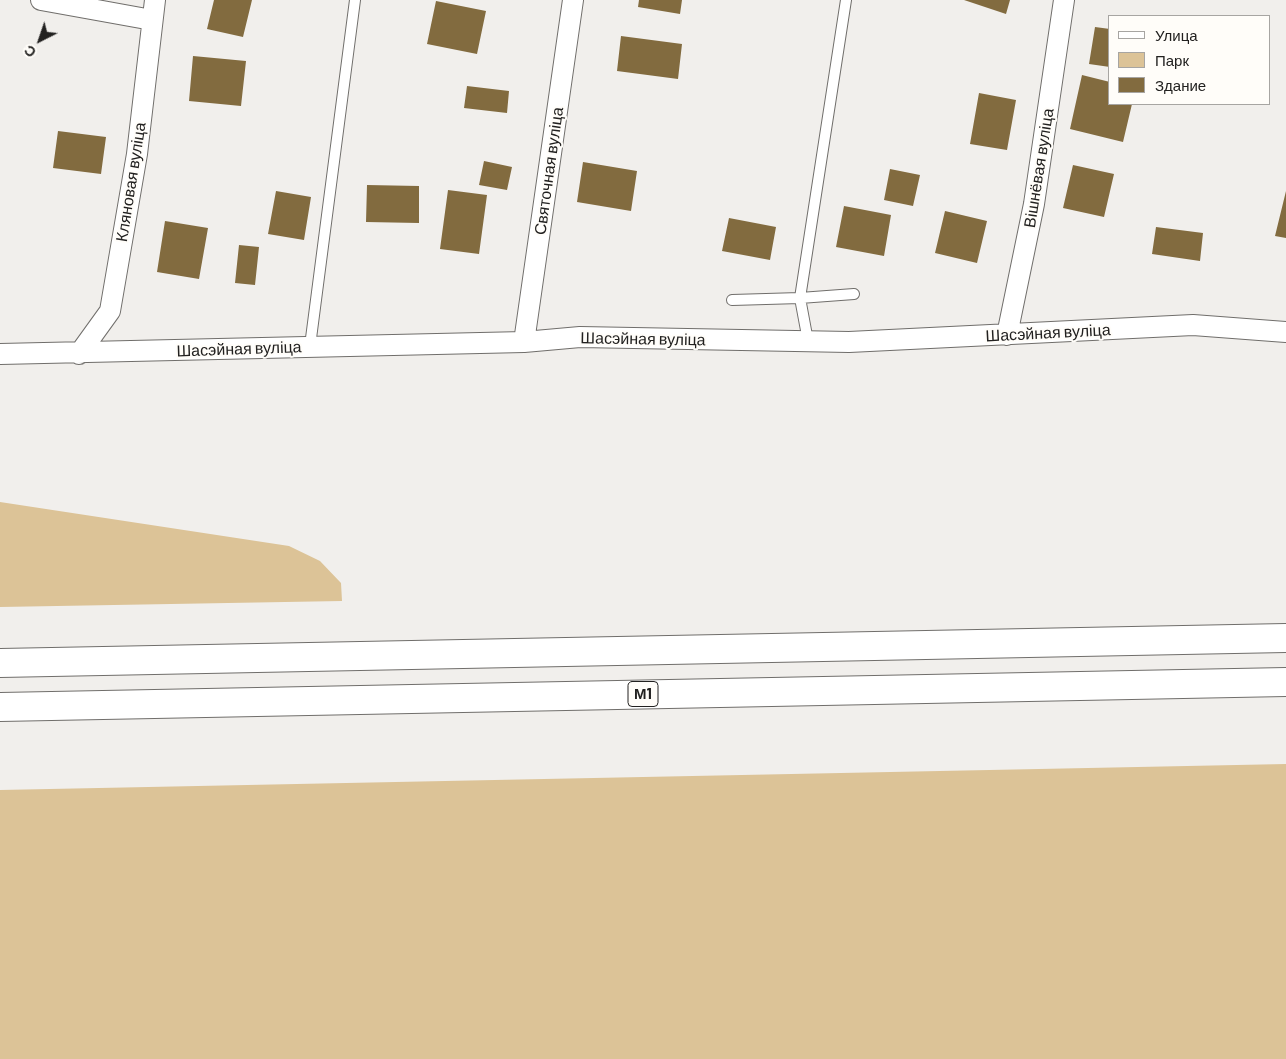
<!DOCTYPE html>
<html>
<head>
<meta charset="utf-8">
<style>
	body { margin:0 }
	#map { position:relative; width:1286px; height:1059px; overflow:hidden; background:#f1efec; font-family:Barlow,sans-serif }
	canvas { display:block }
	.legend { position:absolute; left:1108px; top:15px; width:162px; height:90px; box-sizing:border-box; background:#fffdf9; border:1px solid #a7a5a2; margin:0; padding:6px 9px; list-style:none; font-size:15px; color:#222120 }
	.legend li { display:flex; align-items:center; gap:10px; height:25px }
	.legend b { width:25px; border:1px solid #a7a5a2 }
	.north { position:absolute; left:15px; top:15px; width:50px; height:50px; -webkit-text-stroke:4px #fffdf9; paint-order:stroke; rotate:221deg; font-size:14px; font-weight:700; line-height:20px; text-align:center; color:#222120 }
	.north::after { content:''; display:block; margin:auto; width:18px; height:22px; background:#222120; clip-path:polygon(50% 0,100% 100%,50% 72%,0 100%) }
</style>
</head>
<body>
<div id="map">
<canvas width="1286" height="1059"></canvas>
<ul class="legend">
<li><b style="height:6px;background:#fff"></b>Улица</li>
<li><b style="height:14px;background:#dcc397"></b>Парк</li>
<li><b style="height:14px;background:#826b3f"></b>Здание</li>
</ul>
<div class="north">С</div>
</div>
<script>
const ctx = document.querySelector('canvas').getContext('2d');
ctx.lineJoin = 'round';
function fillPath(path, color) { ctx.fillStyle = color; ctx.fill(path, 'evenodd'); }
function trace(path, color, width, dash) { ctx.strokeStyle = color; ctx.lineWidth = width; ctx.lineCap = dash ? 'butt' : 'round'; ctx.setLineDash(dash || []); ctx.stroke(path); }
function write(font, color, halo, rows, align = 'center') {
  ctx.font = font + ' Barlow,sans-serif'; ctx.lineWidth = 4; ctx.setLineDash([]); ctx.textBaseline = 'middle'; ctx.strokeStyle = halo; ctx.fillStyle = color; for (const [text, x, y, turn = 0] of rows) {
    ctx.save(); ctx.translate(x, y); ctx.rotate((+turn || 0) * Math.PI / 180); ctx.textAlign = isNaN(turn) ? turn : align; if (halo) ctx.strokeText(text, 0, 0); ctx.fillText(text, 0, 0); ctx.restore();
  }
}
fillPath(new Path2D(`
	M0 502 289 546 320 561 341 583 342 601 0 607Z
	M1286 764V1059H0V790Z`), '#dcc397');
fillPath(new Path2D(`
	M214 0H252L243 37 207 29Z
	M639 0H682L680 14 638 7Z
	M964 0H1010L1006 14Z
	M436 1 486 11 477 54 427 44Z
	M1095 27 1110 29V67L1089 64Z
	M621 36 682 44 678 79 617 71Z
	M193 56 246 61 241 106 189 101Z
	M1082 75 1110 82V104H1132L1123 142 1070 129Z
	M467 86 509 91 507 113 464 108Z
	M979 93 1016 100 1007 150 970 144Z
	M58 131 106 137 101 174 53 168Z
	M484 161 512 167 507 190 479 185Z
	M583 162 637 171 631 211 577 202Z
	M1073 165 1114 174 1104 217 1063 208Z
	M890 169 920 175 913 206 884 200Z
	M367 185 419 186V223L366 222Z
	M448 190 487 195 479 254 440 249Z
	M276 191 311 197 304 240 268 234Z
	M1286 191V238L1275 236Z
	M844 206 891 215 884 256 836 247Z
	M945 211 987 221 977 263 935 253Z
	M729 218 776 227 770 260 722 251Z
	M165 221 208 228 199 279 157 272Z
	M1156 227 1203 233 1200 261 1152 254Z
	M239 245 259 247 255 285 235 283Z`), '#826b3f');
const service = new Path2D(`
	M732 300 800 298 854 294
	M808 341 800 298 846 0
	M310 346 355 0`);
const minor = new Path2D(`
	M41 0 152 20
	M1007 335 1034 204 1064 0
	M524 342 573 0
	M0 354 524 342 580 337 849 342 1193 325 1286 332
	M79 354 110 311 137 154 155 0`);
const motorway = new Path2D(`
	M0 663 1286 638
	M0 707 1286 682`);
trace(service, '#706e6b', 12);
trace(minor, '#706e6b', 22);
trace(motorway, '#706e6b', 30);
trace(service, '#fff', 10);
trace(minor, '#fff', 20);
trace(motorway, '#fff', 28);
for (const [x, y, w] of [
	[643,694,30]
]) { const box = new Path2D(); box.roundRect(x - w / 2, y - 12.5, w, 25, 4); ctx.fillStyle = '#fffdf9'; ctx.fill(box); trace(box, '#222120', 1); }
write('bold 15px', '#222120', null, [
	["М1",643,694]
]);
write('16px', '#222120', '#fffdf9', [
	["Вішнёвая вуліца",1039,168,-81],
	["Святочная вуліца",549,171,-82],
	["Кляновая вуліца",131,182,-81],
	["Шасэйная вуліца",1048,333,-3],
	["Шасэйная вуліца",643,339,1],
	["Шасэйная вуліца",239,349,-2]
]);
</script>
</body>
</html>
